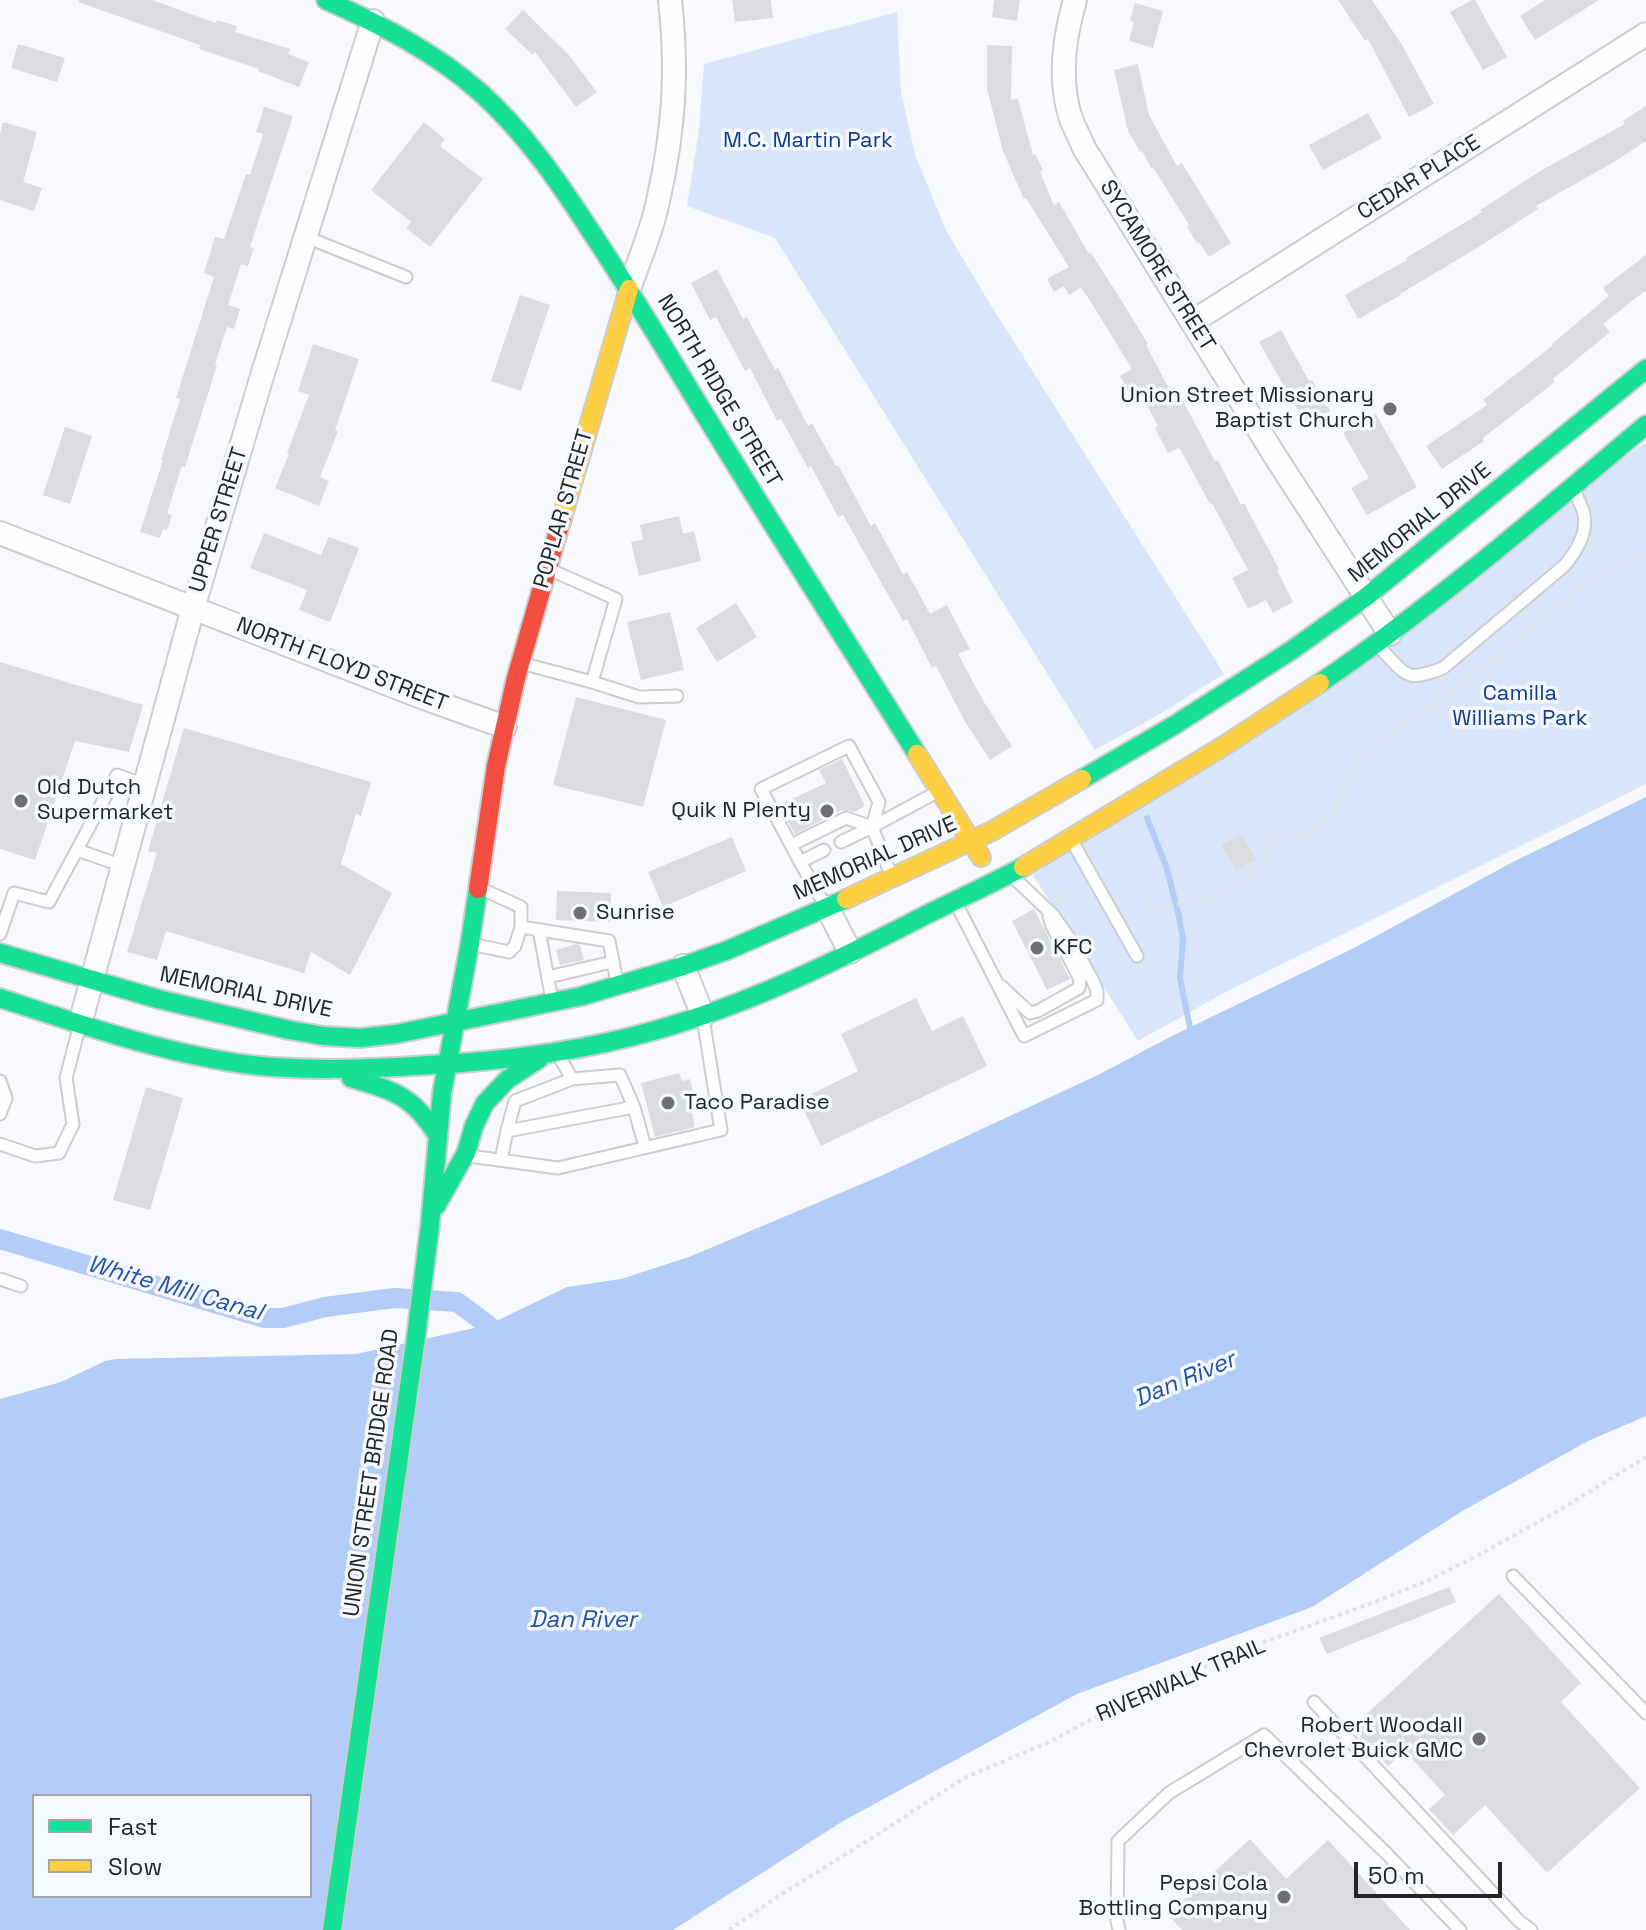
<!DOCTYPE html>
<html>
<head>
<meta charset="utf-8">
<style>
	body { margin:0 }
	#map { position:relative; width:1646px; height:1930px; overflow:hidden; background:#f7f9fc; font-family:"Space Grotesk",sans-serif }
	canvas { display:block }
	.legend { position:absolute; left:32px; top:1794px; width:280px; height:104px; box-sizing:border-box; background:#f5f9fe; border:2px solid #a1a4a8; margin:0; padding:10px 14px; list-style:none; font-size:24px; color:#242528 }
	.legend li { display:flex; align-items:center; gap:16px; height:40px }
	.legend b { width:40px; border:2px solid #a1a4a8 }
	.scale { position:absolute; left:1354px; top:1862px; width:148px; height:36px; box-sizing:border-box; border:4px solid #242528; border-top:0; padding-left:10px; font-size:24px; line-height:28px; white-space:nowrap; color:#242528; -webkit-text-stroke:6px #f5f9fe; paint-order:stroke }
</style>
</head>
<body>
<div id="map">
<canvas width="1646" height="1930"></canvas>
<ul class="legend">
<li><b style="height:10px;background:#16e098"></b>Fast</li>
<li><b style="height:10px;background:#ffcf43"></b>Slow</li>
</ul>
<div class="scale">50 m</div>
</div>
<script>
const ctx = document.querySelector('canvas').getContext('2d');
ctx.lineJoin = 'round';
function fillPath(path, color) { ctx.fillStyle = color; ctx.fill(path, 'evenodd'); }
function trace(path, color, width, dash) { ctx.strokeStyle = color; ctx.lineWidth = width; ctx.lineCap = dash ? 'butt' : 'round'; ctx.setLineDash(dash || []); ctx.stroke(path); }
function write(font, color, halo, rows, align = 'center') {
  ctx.font = font + ' "Space Grotesk",sans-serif'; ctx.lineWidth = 7; ctx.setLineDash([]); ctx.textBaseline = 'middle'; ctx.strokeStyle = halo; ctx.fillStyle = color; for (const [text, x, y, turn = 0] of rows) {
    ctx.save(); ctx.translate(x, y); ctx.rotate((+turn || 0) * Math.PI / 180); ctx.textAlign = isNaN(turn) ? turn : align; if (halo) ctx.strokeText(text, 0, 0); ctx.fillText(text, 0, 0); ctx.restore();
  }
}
fillPath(new Path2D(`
	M897 12 901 93 916 158 947 232 990 304 1224 674 1160 714 1095 750 775 238 687 206 699 130 704 64Z
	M1646 442V784L1222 994 1138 1041 1033 875Z`), '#d9e5fb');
fillPath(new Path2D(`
	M1646 797V1416L1588 1441 1464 1510 1312 1607 1077 1694 843 1821 673 1930H0V1399L61 1382 105 1361 116 1359 356 1354 488 1325 567 1287 621 1279 689 1257 883 1175 1098 1075 1170 1037 1354 948 1511 863ZM34 1796H310V1896H34Z`), '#b3ccf8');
trace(new Path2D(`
	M1147 818 1167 869 1179 917 1183 940 1180 978 1190 1028`), '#b3ccf8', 6);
trace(new Path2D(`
	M0 1239 264 1318H283L325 1307 395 1298 457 1302 488 1325`), '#b3ccf8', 20);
fillPath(new Path2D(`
	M79 0H152L216 23 217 20 237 26 235 32 290 49 288 54 309 62 299 87 258 71 259 69 199 49 200 45 78 2Z
	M732 0H771L773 18 735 22Z
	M994 0H1020L1017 21 992 17Z
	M1338 0H1372L1402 45 1434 104 1409 117 1368 39 1365 41Z
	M1472 0H1475L1507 57 1483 70 1450 12Z
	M1545 0H1599L1535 40 1520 16Z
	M1135 3 1163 11 1153 48 1129 41 1134 22 1130 21Z
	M523 10 568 54 597 92 576 107 535 52 533 55 505 29Z
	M18 44 65 58 57 82 11 68Z
	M987 45 1012 46 1011 100 1018 99 1033 155 1035 154 1043 170 1040 172 1054 205 1059 202 1089 254 1091 253 1123 303 1148 344 1146 345 1177 404 1183 401 1215 461 1218 460 1241 505 1244 503 1279 569 1277 570 1293 602 1273 613 1266 600 1248 609 1232 578 1248 570 1212 503 1210 504 1184 456 1179 448 1168 453 1155 428 1158 426 1137 386 1128 391 1120 376 1132 369 1094 307 1081 287 1069 295 1064 286 1054 292 1047 279 1069 267 1026 198 1024 199 1003 151 987 89Z
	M1138 64 1149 115 1177 166 1182 163 1231 243 1209 257 1199 242 1197 243 1187 227 1189 225 1153 167 1151 168 1142 151 1140 152 1128 131 1114 70Z
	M1646 106V141L1614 162 1536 206 1538 209 1477 248 1400 294 1401 295 1358 319 1345 295 1407 260 1406 258 1482 212 1480 210 1542 170 1625 124 1623 121Z
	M264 107 293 116 250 247 254 248 248 266 241 264 228 305 240 309 234 329 227 327 215 364 217 365 185 467 182 466 167 513 172 515 167 530 163 529 160 538 140 532 163 460H161L180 399 176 398 214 277 204 273 215 237 224 239 246 174 250 175 263 134 256 132Z
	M1368 113 1382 138 1323 170 1309 145Z
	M3 122 37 132 23 182 42 188 34 211 0 200V134Z
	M424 122 445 139 440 146 483 179 430 247 406 228 411 222 371 190Z
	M1646 255V290L1603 324 1610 332 1553 379 1555 382 1483 438 1484 441 1442 469 1426 446 1487 405 1483 400 1553 345 1552 344 1609 296 1603 288Z
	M717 269 743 319 747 317 775 370 778 368 808 426 812 423 836 466 838 465 871 526 875 523 903 574 907 572 930 614 947 605 970 649 958 654 984 702 1012 746 990 760 964 720 936 666 932 668 907 619 903 621 843 515 838 517 811 466 808 468 781 419 777 421 750 368 745 371 716 317 710 320 691 283Z
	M520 295 550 305 521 391 491 381Z
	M1281 330 1309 381 1312 380 1330 411 1306 425 1259 342Z
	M313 344 359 359 335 430 338 431 320 477 329 481 319 506 275 488 289 454 287 453 309 395 298 391Z
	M1376 414 1417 487 1367 515 1351 488 1369 478 1343 433Z
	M65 427 92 436 70 504 43 495Z
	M679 516 683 534 694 531 701 561 639 576 631 542 643 539 640 525Z
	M264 533 321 555 329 537 359 548 330 622 299 610 307 590 250 568Z
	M736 603 757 637 717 662 696 628Z
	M670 612 684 670 641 680 627 622Z
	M0 662 143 705 129 752 75 741 35 860 0 849Z
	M576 697 666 720 643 807 553 785Z
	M184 728 371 782 361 816 356 814 341 864 392 893 350 975 311 952 304 973 166 931 157 960 127 952 157 853 148 851Z
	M842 759 865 806 854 812 842 810 795 834 779 805 826 783 819 770Z
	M1241 835 1256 859 1236 870 1221 845Z
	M732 837 746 871 663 907 648 872Z
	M557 891 611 893 610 922 556 920Z
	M1034 909 1070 979 1047 990 1012 921Z
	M576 944 580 945 584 960 560 965 556 950Z
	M916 998 932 1031 963 1016 987 1066 821 1146 799 1100 858 1071 841 1034Z
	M679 1073 682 1081 690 1079 695 1099 691 1109 695 1127 655 1137 641 1083Z
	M146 1087 183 1098 150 1210 113 1200Z
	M1449 1587 1456 1602 1327 1654 1319 1638Z
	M1499 1594 1581 1683 1561 1702 1640 1788 1547 1873 1485 1805 1453 1835 1429 1809 1445 1795 1405 1751 1388 1766 1352 1727Z
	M1250 1839 1286 1879 1328 1840 1410 1930H1182L1168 1914Z`), '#dbdcdf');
const lane = new Path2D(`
	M306 237 406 277
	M1380 648C1407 675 1404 683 1443 668L1564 566C1576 552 1588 534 1584 514 1582 506 1577 497 1574 490
	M521 663 592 682 616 599 551 570
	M592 682 639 697 677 696
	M1072 841 1137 956
	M841 842 872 827 891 875
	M791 845 761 789 849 746 879 802 872 827
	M77 850 123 866
	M824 850 800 862 826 907
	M800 862 791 845 846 818 872 827 939 791
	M814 886 882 853
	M482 889 521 907V927
	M957 905 1024 1036 1097 1000V991L1093 981 1070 939 1053 915 1011 875
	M539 930 552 1000
	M0 934 14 893 49 902 117 775 145 785
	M471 944 509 952 515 946 521 927 609 941 617 982
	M548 977 612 962
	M1001 986 1030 1013 1038 1011 1079 988 1080 979 1052 926 1049 916
	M559 1056 572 1079 620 1075 634 1107
	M0 1081 6 1098 0 1114
	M507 1131 515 1101 572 1079
	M0 1144 35 1156 59 1153 73 1124 66 1078 79 1028
	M469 1156 558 1168 721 1130 703 1018
	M501 1160 507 1131 634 1107 645 1147
	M0 1279 21 1286
	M1513 1576 1646 1713
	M1314 1702 1519 1921 1531 1930
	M1119 1930 1117 1921 1118 1841 1169 1793 1264 1735 1384 1851 1460 1930`);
const street = new Path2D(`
	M1075 0C1064 38 1058 80 1071 119 1075 129 1080 138 1084 148L1275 456 1390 634
	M629 289C639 260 652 231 658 201 674 131 678 71 670 0
	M1192 322 1646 34
	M0 533 424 698 505 727
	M827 907 850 952
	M683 966 703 1016
	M80 1024 193 608 262 376 373 21`);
const fast = new Path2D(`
	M326 0C381 25 435 52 481 93 525 133 558 181 590 230 628 287 663 346 699 405 770 522 844 637 917 754
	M1320 683C1435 605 1540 514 1646 425
	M1082 779 1173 726 1292 650 1366 597 1646 369
	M0 953 158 999 289 1030 324 1036 360 1038 396 1034 582 996 683 966 728 950 846 899
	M0 998C82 1025 165 1054 251 1065 305 1071 360 1069 414 1066 487 1062 559 1055 630 1037 732 1012 827 966 920 918 954 901 989 885 1023 867
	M351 1078C395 1091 413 1096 438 1136
	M436 1206 466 1153 474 1126 485 1103 508 1079 539 1059
	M332 1930 416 1337 430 1225 442 1093 470 943 478 889`);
const slow = new Path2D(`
	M562 518 629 289
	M917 754 981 857
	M1023 867 1222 747 1320 683
	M846 899 992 831 1082 779`);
const jam = new Path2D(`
	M478 889 496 766 516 678 562 518`);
trace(lane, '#cbcdcf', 15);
trace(street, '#cbcdcf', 26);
trace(fast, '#cbcdcf', 22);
trace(slow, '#cbcdcf', 22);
trace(jam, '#cbcdcf', 22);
trace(new Path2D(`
	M1265 841 1304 834 1320 826 1330 816 1361 761 1400 726 1449 694 1581 587 1605 571 1646 555
	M1247 864 1254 875
	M1056 899 1068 894
	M1146 910C1177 903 1254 895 1265 859 1268 849 1265 838 1264 828
	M729 1930 777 1897 872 1838 964 1778 1049 1742 1090 1720 1242 1650 1375 1602 1429 1580 1473 1558 1558 1511 1646 1457`), '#e3e3e4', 4, [4, 4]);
trace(lane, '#fefeff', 11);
trace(street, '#fefeff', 22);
trace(fast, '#16e098', 18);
trace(slow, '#ffcf43', 18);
trace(jam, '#f24e42', 18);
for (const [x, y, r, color] of [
	[1390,409,8,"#6e6f72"],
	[21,801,8,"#6e6f72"],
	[827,811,8,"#6e6f72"],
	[580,913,8,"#6e6f72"],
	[1037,948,8,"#6e6f72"],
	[668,1103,8,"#6e6f72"],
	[1479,1739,8,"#6e6f72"],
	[1284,1897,8,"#6e6f72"]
]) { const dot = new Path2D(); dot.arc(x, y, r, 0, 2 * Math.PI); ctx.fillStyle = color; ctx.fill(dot); trace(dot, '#f5f9fe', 3); }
write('22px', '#0f3c92', '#f5f9fe', [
	["M.C. Martin Park",808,141],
	["Camilla",1520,694],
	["Williams Park",1520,719]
]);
write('22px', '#242528', '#f5f9fe', [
	["CEDAR PLACE",1419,178,-32],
	["SYCAMORE STREET",1157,266,58],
	["NORTH RIDGE STREET",719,391,59],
	["POPLAR STREET",564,509,-74],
	["UPPER STREET",219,520,-73],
	["MEMORIAL DRIVE",1420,523,-39],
	["NORTH FLOYD STREET",342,665,21],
	["MEMORIAL DRIVE",875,859,-24],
	["MEMORIAL DRIVE",246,993,12],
	["UNION STREET BRIDGE ROAD",372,1473,-82],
	["RIVERWALK TRAIL",1181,1681,-23]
]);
write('22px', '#242528', '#f5f9fe', [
	["Union Street Missionary",1374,396],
	["Baptist Church",1374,421],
	["Old Dutch",37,788,"left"],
	["Supermarket",37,813,"left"],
	["Quik N Plenty",811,811],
	["Sunrise",596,913,"left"],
	["KFC",1053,948,"left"],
	["Taco Paradise",684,1103,"left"],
	["Robert Woodall",1463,1726],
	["Chevrolet Buick GMC",1463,1751],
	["Pepsi Cola",1268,1884],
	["Bottling Company",1268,1909]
], 'right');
write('italic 24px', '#2451a9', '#f5f9fe', [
	["White Mill Canal",175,1289,16],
	["Dan River",1185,1380,-23],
	["Dan River",583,1620]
]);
</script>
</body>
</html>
